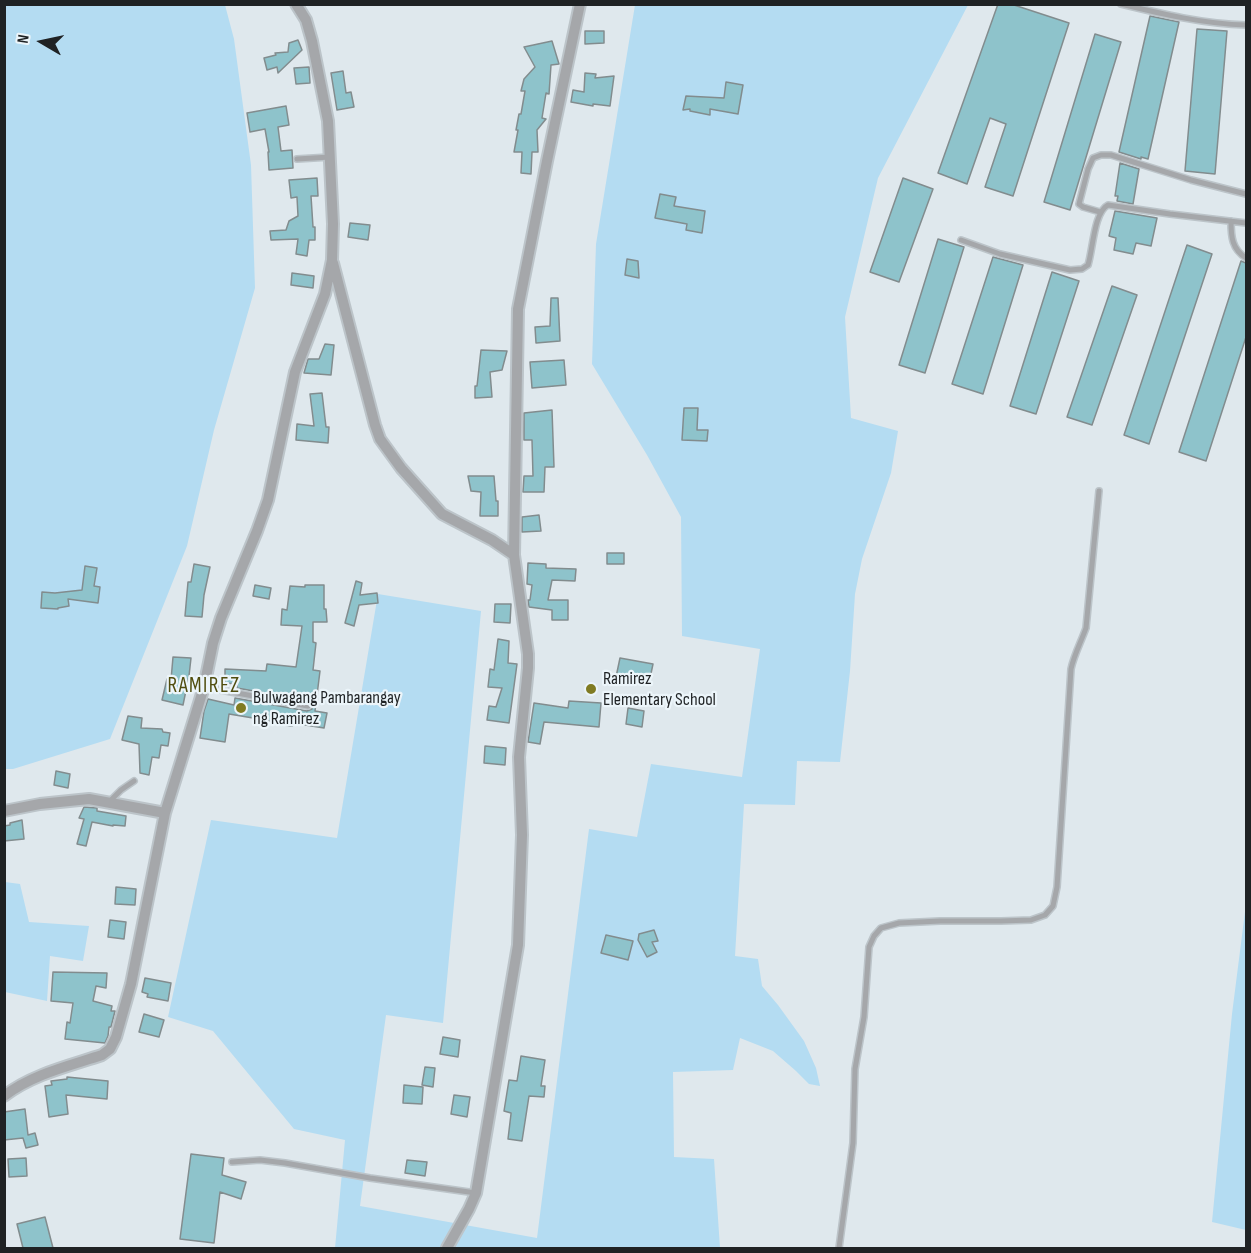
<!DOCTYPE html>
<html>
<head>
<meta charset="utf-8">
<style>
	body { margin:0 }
	#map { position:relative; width:1251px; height:1253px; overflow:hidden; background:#dfe8ed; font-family:"Sofia Sans Condensed",sans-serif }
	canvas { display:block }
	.frame { position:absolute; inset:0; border:6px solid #1f2224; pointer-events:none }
	.north { position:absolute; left:12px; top:12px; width:60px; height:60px; -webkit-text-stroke:4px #ecf5fa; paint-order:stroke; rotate:279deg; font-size:16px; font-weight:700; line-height:24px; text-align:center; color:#1f2224 }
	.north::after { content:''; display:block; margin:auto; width:21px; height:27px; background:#1f2224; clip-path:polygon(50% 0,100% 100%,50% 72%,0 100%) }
</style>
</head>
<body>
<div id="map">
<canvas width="1251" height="1253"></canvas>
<div class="frame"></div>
<div class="north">N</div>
</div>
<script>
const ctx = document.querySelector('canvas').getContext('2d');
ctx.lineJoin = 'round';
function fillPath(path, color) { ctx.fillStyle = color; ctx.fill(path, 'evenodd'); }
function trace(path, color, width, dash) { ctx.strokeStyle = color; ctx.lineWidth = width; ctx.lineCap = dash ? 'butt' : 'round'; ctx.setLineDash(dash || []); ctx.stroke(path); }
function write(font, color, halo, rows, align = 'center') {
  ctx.font = font + ' "Sofia Sans Condensed",sans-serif'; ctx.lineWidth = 4.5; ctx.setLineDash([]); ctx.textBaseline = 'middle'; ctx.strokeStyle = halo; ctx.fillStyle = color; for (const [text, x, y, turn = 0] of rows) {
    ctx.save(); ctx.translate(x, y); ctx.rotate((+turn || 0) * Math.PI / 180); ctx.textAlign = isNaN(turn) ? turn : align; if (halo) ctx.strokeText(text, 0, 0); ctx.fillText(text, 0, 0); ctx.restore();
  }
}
fillPath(new Path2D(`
	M5 5H225L234 39 251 165 255 288 214 430 187 546 110 739 13 769H5Z
	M635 5H968L878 178 845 317 851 418 898 431 891 473 862 559 855 594 850 671 840 762 797 761 795 805 744 804 735 956 758 959 762 986 778 1005 804 1041 816 1068 820 1086 809 1084 796 1071 773 1051 740 1038 733 1070 673 1072 674 1157 714 1159 720 1248H335L345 1140 294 1129 213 1031 168 1017 211 820 337 838 378 594 481 611 443 1023 386 1015 360 1206 537 1238 589 829 637 837 651 764 742 777 760 649 682 636 681 517 647 455 592 364 596 244Z
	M5 882 20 884 29 922 89 926 83 961 50 956 47 1001 5 992Z
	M1246 904V1230L1212 1222 1232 1014Z`), '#b4dcf2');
const building = new Path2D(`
	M998 4H1011L1069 23 1013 196 985 187 1006 124 990 118 967 184 938 173Z
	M1150 16 1179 22 1148 159 1141 157V159L1119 152Z
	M1197 29 1227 31 1215 174 1185 171Z
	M585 31H604V43L585 44Z
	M1095 34 1121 42 1070 210 1044 202Z
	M298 40 302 50 278 73 277 67 267 70 264 58 276 55 275 53 288 52 289 43Z
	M552 41 559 64 551 65 549 94 546 93 542 118 546 119 537 130 538 152H532L531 174 521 173 522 152H514L518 130H516L519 114H521L525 91H521L524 79 535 67 524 47Z
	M309 67 310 83 296 84 294 68Z
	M343 71 346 93 351 92 354 107 337 110 331 73Z
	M585 73 596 74 595 78 614 76 610 106 593 104V106L571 102 573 90 584 92Z
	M726 82 743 85 738 114 710 109V115L690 111V109L683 110 686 96 724 98Z
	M286 106 289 125 278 127 281 151 292 150 293 168 269 170 268 152H269L265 129 250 132 247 113Z
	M1120 163 1139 169 1133 204 1117 201 1118 196H1115Z
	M317 178 318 196H311L313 227H315V240H309L307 256 296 254 298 239 271 240 270 231 286 230 289 221 298 216 297 197 291 198 289 180Z
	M903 178 933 189 899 282 870 272Z
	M660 194 676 197 674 206 705 211 702 233 686 230 687 224 655 218Z
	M1115 211 1157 218 1151 246 1136 243 1133 254 1114 250 1116 238 1109 236Z
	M350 223 370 225 368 240 348 237Z
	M938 239 964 247 925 373 899 365Z
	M1187 245 1212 254 1149 444 1124 435Z
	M993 257 1023 265 983 394 952 384Z
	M627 259 638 261 639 278 625 275Z
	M1241 261 1246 263V337L1206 461 1179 452Z
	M1052 272 1079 281 1036 414 1010 406Z
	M292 273 314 276 313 288 291 285Z
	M1112 286 1137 295 1092 425 1067 417Z
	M551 298H558L560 341 536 343 535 327 550 326Z
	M325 344 334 345 331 375 304 373 308 359H319Z
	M481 350 507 351 502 370 490 372 492 397 475 398V386H477Z
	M564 360 566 385 532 388 530 362Z
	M322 393 326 427H329L328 443 296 440 297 424 314 426 310 394Z
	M684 408H698L697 430H708L707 441 682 440Z
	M552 410 554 467H545L544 492H523L524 476H533L532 440H524V413Z
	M468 476H494L496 501H498V516H480L481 492 471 491Z
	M539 515 541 531 522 532V517Z
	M607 553H624V564H607Z
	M528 563 546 564V568L576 569 575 581 552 580 548 600H568V620H552V610L529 607 528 600H530L532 585 527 584Z
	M194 564 210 567 204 595 202 617 185 616 188 582H191Z
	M85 566 97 568 94 586 100 587 98 603 68 599 69 606 58 608V609L41 608 42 592 55 593 82 590Z
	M356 581 362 583 360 595 377 593 378 603 359 605 354 626 345 623Z
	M255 585 271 588 269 599 253 596Z
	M305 585H324V609H326L327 622H313V642L316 643 313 670 320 671 315 711 327 713 324 728 293 723 292 726 276 724 277 722 229 714 225 742 200 738 204 711 208 699 234 705 235 698 307 711 312 709V704L309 701 237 688V684L225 683V669L266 671 267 664 296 667 302 626 281 625 282 609 287 610 290 586 305 587Z
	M495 604H511L510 623 494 622Z
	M498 639 509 641 508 663 517 664 509 723 487 720 489 706 496 707 502 688 488 687 490 669 494 670Z
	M173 657 191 658 189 676 183 705 162 700 167 679 171 680Z
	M620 658 653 664 649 683 616 677Z
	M569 701 601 703 599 727 544 722 540 744 528 742 534 703 568 708Z
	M628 708 644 711 642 727 626 724Z
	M128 716 142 718 141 728 162 729 163 732 170 733 168 746 161 745 159 758 152 757 149 775 140 773 139 744 122 740Z
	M485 746 506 748 505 765 484 763Z
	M56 771 70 774 68 788 54 785Z
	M84 807 97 808V811L126 816 125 826 113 825V826L92 822 86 846 77 844 84 819 79 818Z
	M22 820 24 839 4 841V826L10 825V823Z
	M116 887 136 889 135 905 115 904Z
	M110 920 126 922 124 939 108 937Z
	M654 930 658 941 652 942 657 952 647 957 638 940 639 934Z
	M606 935 633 941 628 960 601 953Z
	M53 972 107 973 106 988 96 986 93 1001 112 1006 111 1011H115L111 1027H109L108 1036 105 1043 65 1039 67 1022 70 1023 73 1003 51 1001Z
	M145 978 171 983 168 1001 147 997 148 994 142 992Z
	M144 1014 164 1020 159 1037 139 1032Z
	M443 1037 460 1040 458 1057 440 1054Z
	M521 1056 545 1060 541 1086H545L544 1097 529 1096 522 1141 508 1139 511 1114V1113L504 1111 509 1080 517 1081Z
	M425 1067 435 1068 433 1087 422 1085Z
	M67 1077 108 1081 107 1099 66 1095 68 1114 49 1117 45 1086 52 1085 51 1081 67 1079Z
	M404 1085 423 1087 422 1104 403 1103Z
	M454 1095 470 1097 467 1117 451 1114Z
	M25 1109 28 1135 35 1133 38 1145 26 1148 23 1138 4 1140V1112Z
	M191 1154 224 1158 222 1175 246 1182 241 1199 220 1192 214 1243 180 1239Z
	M26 1158 27 1176 9 1177 8 1159Z
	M407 1160 427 1162 425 1176 405 1173Z
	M45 1217 53 1248H23L17 1224Z`);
fillPath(building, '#8ec3cb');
trace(building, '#828c8e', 1.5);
const lane = new Path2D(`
	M1121 4C1162 14 1204 24 1246 25
	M297 159 330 157
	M1100 212 1083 207 1079 204 1088 169 1093 158 1101 155H1111L1191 180 1246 194
	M1231 221C1231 237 1232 249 1246 258
	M961 240 1000 254 1070 270 1082 269 1088 265C1093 249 1094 212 1108 205L1170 214 1246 223
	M204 687 308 706
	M109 802 121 790 134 781
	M232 1162 260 1160 285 1163 370 1178 476 1193
	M839 1248 853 1143 855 1069 864 1017 869 947 874 936 881 928 899 923 940 921H1001L1031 920 1045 915 1053 906 1057 887 1071 669C1074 655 1081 642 1086 628L1099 491`);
const street = new Path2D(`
	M333 263 375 425 380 439 401 468 442 514 492 540 514 555
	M4 811 40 804 89 799 165 813
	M4 1096C33 1074 69 1066 102 1055L110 1049 116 1037 131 984 165 813 204 687 213 643 221 618 257 531 268 500 295 372 325 294 332 260 333 224 328 121 312 41 306 20 296 4
	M447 1248 469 1209 476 1193 518 945 522 835 519 757 528 668V654L514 555 518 309 547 161 580 4`);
trace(lane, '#bcc4c9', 8);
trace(street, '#bcc4c9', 14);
trace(lane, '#a5a7aa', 5);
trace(street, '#a5a7aa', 10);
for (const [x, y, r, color] of [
	[591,689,6,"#807b22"],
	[241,708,6,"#807b22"]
]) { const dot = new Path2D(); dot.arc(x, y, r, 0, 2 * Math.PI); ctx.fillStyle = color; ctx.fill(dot); trace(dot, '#ecf5fa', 2); }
write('18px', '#1f2224', '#ecf5fa', [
	["Ramirez",603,679],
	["Elementary School",603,700],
	["Bulwagang Pambarangay",253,698],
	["ng Ramirez",253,719]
], 'left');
ctx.letterSpacing = '1.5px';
write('21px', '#504d0e', '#ecf5fa', [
	["RAMIREZ",204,687]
]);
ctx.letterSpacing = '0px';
</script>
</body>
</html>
